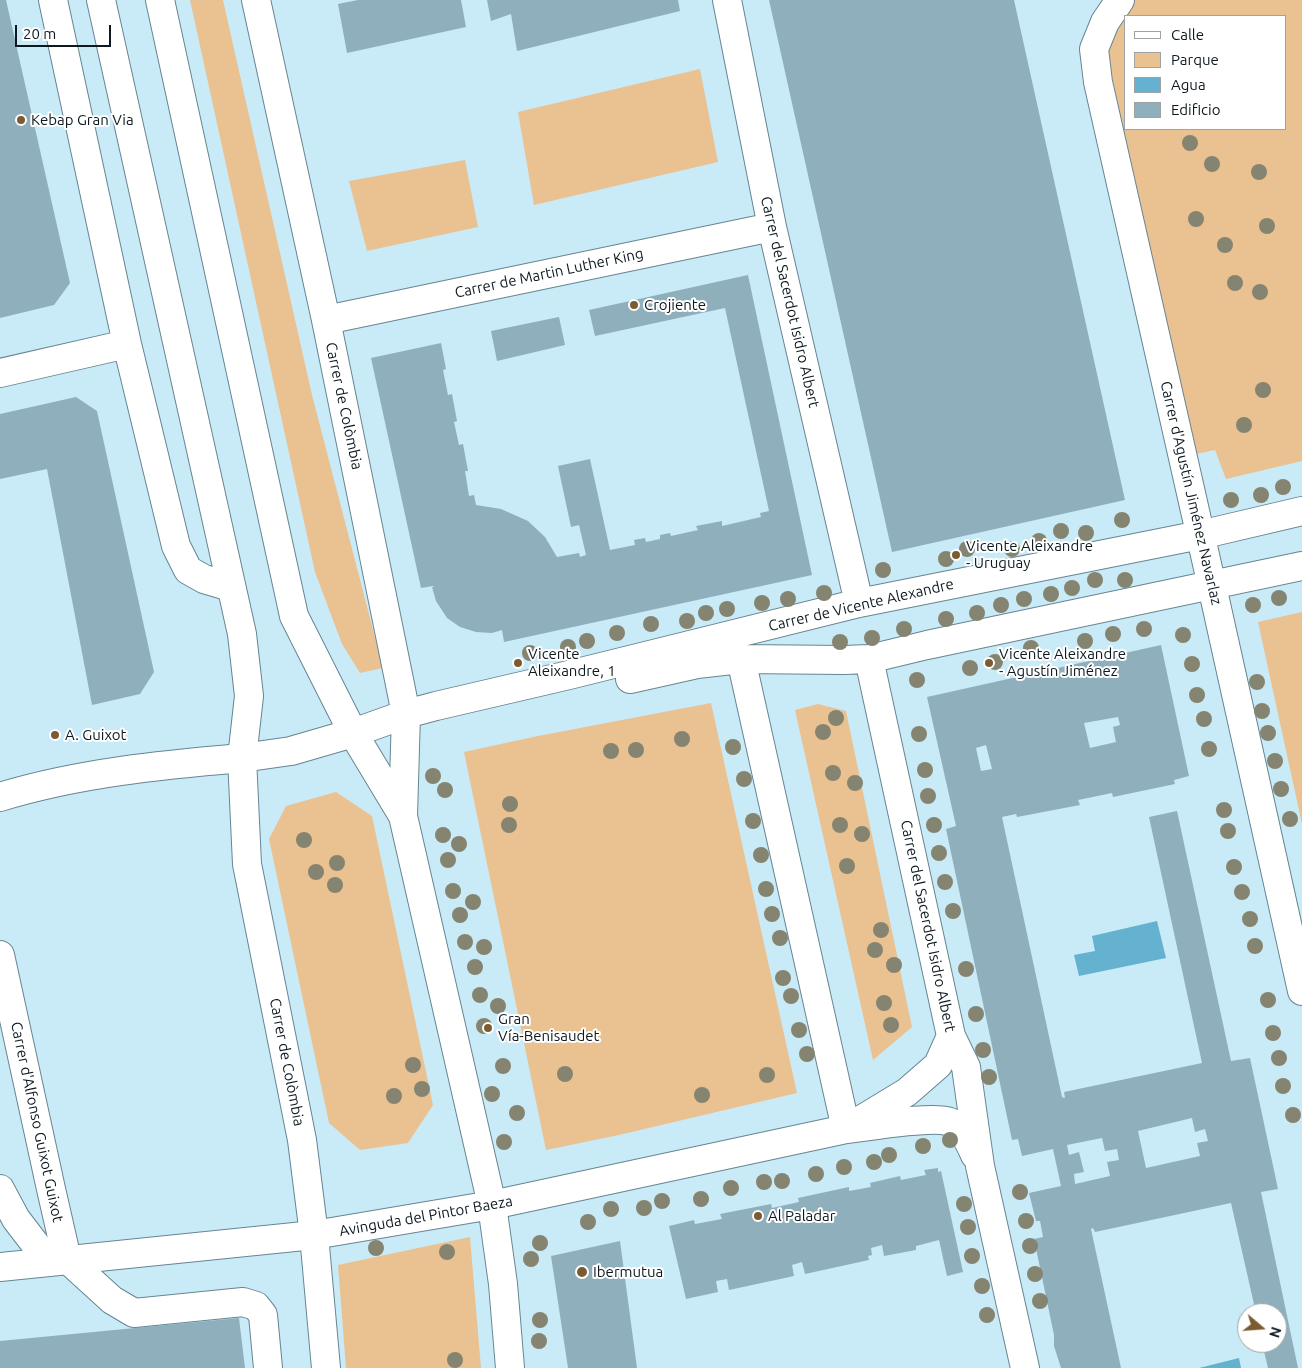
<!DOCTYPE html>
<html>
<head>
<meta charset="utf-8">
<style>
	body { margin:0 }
	#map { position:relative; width:1302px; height:1368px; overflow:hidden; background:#c9eaf7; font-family:Ubuntu,sans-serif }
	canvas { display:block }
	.legend { position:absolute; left:1124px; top:15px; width:162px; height:115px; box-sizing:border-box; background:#fff; border:1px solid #9ea3a5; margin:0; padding:6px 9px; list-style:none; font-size:15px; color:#0d191e }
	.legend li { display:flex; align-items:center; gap:10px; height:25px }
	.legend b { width:25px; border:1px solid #9ea3a5 }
	.north { position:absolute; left:1237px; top:1303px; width:50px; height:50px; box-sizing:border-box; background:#fff; border:1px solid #9ea3a5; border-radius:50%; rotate:108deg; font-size:14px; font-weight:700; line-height:20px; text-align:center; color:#0d191e }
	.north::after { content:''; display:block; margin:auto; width:18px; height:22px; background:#7b5b31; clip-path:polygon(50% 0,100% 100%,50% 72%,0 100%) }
	.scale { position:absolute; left:15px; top:25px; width:96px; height:22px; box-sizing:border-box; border:2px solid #0d191e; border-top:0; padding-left:6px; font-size:15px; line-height:18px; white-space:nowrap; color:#0d191e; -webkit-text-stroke:4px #fff; paint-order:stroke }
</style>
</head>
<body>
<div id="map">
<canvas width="1302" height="1368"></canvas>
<ul class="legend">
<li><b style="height:6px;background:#fff"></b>Calle</li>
<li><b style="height:14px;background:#eac292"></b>Parque</li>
<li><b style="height:14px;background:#64b2d0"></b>Agua</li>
<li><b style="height:14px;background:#8fafbc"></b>Edificio</li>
</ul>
<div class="north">N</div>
<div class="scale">20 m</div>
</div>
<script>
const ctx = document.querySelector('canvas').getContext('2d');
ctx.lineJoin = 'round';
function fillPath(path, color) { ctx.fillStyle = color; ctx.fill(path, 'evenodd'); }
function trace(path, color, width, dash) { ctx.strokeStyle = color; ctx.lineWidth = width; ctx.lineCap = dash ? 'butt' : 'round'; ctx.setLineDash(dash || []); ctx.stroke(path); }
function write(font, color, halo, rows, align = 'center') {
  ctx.font = font + ' Ubuntu,sans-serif'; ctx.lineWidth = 4; ctx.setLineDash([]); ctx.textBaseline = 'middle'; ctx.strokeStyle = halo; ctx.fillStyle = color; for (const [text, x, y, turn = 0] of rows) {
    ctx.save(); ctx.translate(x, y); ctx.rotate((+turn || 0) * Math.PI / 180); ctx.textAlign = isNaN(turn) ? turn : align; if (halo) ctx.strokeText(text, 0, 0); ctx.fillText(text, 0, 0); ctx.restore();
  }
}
fillPath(new Path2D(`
	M190 0H223L312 395 383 668 360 673 342 644 315 572Z
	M1134 0H1302V461L1226 479 1215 450 1196 454 1108 59C1111 35 1117 17 1134 0ZM1126 16H1286V129H1126Z
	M700 69 718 162 534 205 518 112Z
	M465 160 478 227 367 251 349 181Z
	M1302 612V824L1258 622Z
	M711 703 797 1093 619 1135 546 1150 464 752 538 736Z
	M818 704 846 711 912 1027 873 1060 795 710Z
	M336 792 372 816 433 1105 408 1143 360 1150 329 1123 269 839 286 806Z
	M470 1237 481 1368H346L338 1265Z`), '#eac292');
fillPath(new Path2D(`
	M1157 921 1166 958 1079 976 1074 955 1095 951 1092 936Z
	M1239 1358 1241 1368H1199Z`), '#64b2d0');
fillPath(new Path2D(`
	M0 0H6L70 283 54 305 0 318Z
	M358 0H461L466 27 347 53 338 4Z
	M487 0H678L680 11 517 51 511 14 491 21Z
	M769 0H1014L1125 500 892 552Z
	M748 275 812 575 504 642 502 630 492 633 476 632 460 627 447 618 436 601 432 587H434L433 586 421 588 371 358 441 343 446 369 443 370 448 395 452 394 457 421 454 422 459 445 463 444 468 471H465L469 496 474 495 476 505 501 509 528 521 545 537 557 557 579 553 580 557 586 555 579 525 571 527 558 466 590 459 610 550 635 545 634 540 645 538 646 542 660 539V535L670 533 671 536 698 530 696 526 722 521V526L761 517 760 513 769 511 725 308 595 336 589 310Z
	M559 317 565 345 497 361 491 331Z
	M76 397 97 411 154 672 140 694 92 705 47 469 0 479V414Z
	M1161 645 1189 776 1174 780 1175 784 1113 797 1112 793 1078 800 1080 805 1017 817 1016 814 1002 817 1062 1097 1065 1098 1064 1092 1202 1063 1149 817 1177 811 1231 1061 1250 1058 1278 1189 1261 1192 1298 1368H1268L1262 1343H1277V1313H1256L1231 1203 1095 1232 1093 1228 1091 1229 1121 1368H1061L1054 1346V1335L1034 1239 1043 1237 1040 1221H1036L1029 1193 1061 1186 1053 1149 1022 1156 1018 1139 1012 1140 946 829 956 826 927 697ZM1118 717 1120 725 1113 727 1116 742 1090 748 1084 723ZM986 745 992 769 981 771 976 748ZM1192 1118 1195 1132 1205 1129 1208 1141 1197 1143 1200 1156 1146 1168 1138 1131ZM1102 1138 1105 1151 1117 1149 1119 1160 1107 1162 1110 1176 1075 1184 1074 1174 1084 1172 1079 1152 1069 1155 1067 1145Z
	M938 1168V1172L941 1171 963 1272 947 1276 939 1240 916 1246V1250L884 1256 882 1245 871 1248 872 1255 868 1256 869 1260 805 1274 802 1262 792 1265 794 1276 729 1290 727 1279 716 1281 718 1292 686 1299 669 1226 694 1220 695 1224 722 1219 720 1214 771 1204 772 1208 799 1202 798 1198 849 1187V1191L871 1187 870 1183 900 1176 901 1180 926 1175 924 1170Z
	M620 1241 637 1368H568L551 1256Z
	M239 1318 245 1368H0V1341Z`), '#8fafbc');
const minor = new Path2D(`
	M53 0 127 344 176 546 188 570 204 579 231 587
	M256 0 326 320 406 714 403 816
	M727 0 772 227 859 603
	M1120 0 1105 22 1094 49 1098 82 1212 586 1302 991
	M326 320 772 227
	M0 373 127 344
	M741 659 846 1129C867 1127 933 1115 950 1122 963 1126 970 1144 975 1155
	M869 659 951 1036 966 1067 980 1166 1025 1368
	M630 679 697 664 741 659 844 660 869 659 927 645 1302 566
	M353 733 406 714 436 706 569 675 859 603 1200 535 1302 511
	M0 797C78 773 161 765 242 758
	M0 955 51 1189 67 1259
	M0 1189 16 1219 39 1249 67 1259 112 1300 134 1313 243 1302 256 1306 263 1315 268 1368
	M492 1205 846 1129 907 1092 938 1065 951 1036
	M0 1267 314 1235`);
const major = new Path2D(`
	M101 0 242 634 249 696 242 758 247 864 302 1140 314 1235 326 1368
	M160 0 294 616 353 733 403 816 492 1205 503 1284 510 1368
	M242 758 291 751 353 733
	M314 1235 492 1205`);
trace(minor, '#678592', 30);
trace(major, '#678592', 30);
trace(minor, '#fff', 28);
trace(major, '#fff', 28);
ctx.fillStyle = '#858470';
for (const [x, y] of [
	[1190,143],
	[1212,164],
	[1259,172],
	[1196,219],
	[1267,226],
	[1225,245],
	[1235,283],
	[1260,292],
	[1263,390],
	[1244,425],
	[1283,487],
	[1261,495],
	[1231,500],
	[1122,520],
	[1061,531],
	[1086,533],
	[1039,541],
	[967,549],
	[1012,549],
	[946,559],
	[883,570],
	[1095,580],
	[1125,580],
	[1072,588],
	[824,593],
	[1051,594],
	[1279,598],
	[788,599],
	[1024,599],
	[762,603],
	[1001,605],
	[1253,605],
	[727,609],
	[706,613],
	[977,613],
	[946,619],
	[687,621],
	[651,624],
	[904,629],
	[1144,629],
	[617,633],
	[1113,634],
	[1183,635],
	[872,638],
	[587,641],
	[1085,641],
	[840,642],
	[568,647],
	[1031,648],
	[530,653],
	[995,662],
	[1192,664],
	[970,668],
	[917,680],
	[1257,682],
	[1197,695],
	[1262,711],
	[836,718],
	[1204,719],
	[823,732],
	[1268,733],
	[919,734],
	[682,739],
	[733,747],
	[1209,749],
	[636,750],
	[611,751],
	[1275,761],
	[925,770],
	[833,773],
	[433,776],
	[744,779],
	[855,783],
	[1281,789],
	[445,790],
	[928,796],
	[510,804],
	[1224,810],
	[1290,819],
	[753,821],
	[509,825],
	[840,825],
	[934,825],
	[1228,831],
	[862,834],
	[443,835],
	[304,840],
	[459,844],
	[939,853],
	[761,855],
	[448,860],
	[337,863],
	[847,866],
	[1234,867],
	[316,872],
	[945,882],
	[335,885],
	[766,889],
	[453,891],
	[1242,892],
	[473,902],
	[953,911],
	[772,914],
	[460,915],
	[1250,919],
	[881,930],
	[780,938],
	[465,942],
	[1255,946],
	[484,947],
	[875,950],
	[894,965],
	[475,967],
	[966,969],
	[783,978],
	[480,995],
	[791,996],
	[1268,1000],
	[884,1003],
	[498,1006],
	[976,1014],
	[891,1025],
	[484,1026],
	[799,1030],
	[1273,1033],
	[983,1050],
	[807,1054],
	[1279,1058],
	[413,1065],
	[503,1066],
	[565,1074],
	[767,1075],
	[989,1077],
	[1283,1086],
	[422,1089],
	[492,1094],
	[702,1095],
	[394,1096],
	[517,1113],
	[1293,1115],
	[950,1140],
	[504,1142],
	[923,1146],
	[889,1155],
	[874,1162],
	[844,1167],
	[816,1174],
	[782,1181],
	[764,1182],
	[731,1188],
	[1020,1192],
	[701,1199],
	[662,1201],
	[964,1204],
	[644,1208],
	[611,1209],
	[1026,1221],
	[588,1222],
	[968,1227],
	[540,1243],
	[1030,1246],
	[376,1248],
	[447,1252],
	[972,1256],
	[531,1259],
	[1035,1274],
	[982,1286],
	[1040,1301],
	[987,1315],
	[540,1320],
	[539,1341],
	[455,1360]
]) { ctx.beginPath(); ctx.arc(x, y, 8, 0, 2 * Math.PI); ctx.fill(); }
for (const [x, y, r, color] of [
	[21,120,5,"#7b5b31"],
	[634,305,5,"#7b5b31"],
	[956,555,5,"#7b5b31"],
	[518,663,5,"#7b5b31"],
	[989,663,5,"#7b5b31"],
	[55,735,5,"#7b5b31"],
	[488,1028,5,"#7b5b31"],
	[758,1216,5,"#7b5b31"],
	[582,1272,6,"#7b5b31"]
]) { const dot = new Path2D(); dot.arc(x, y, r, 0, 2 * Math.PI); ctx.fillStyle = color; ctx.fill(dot); trace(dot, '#fff', 2); }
write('15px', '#0d191e', '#fff', [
	["Kebap Gran Via",31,120],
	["Crojiente",644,305],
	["Vicente Aleixandre",966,546],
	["- Uruguay",966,563],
	["Vicente",528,654],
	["Aleixandre, 1",528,671],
	["Vicente Aleixandre",999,654],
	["- Agustín Jiménez",999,671],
	["A. Guixot",65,735],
	["Gran",498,1019],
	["Vía-Benisaudet",498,1036],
	["Al Paladar",768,1216],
	["Ibermutua",593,1272]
], 'left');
write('15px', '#0d191e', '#fff', [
	["Carrer de Martin Luther King",549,273,-12],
	["Carrer del Sacerdot Isidro Albert",790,302,77],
	["Carrer de Colòmbia",344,406,78],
	["Carrer d'Agustín Jiménez Navarlaz",1191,493,77],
	["Carrer de Vicente Alexandre",861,605,-13],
	["Carrer del Sacerdot Isidro Albert",928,926,78],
	["Carrer de Colòmbia",287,1062,79],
	["Carrer d'Alfonso Guixot Guixot",37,1122,78],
	["Avinguda del Pintor Baeza",426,1216,-10]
]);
</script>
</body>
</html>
